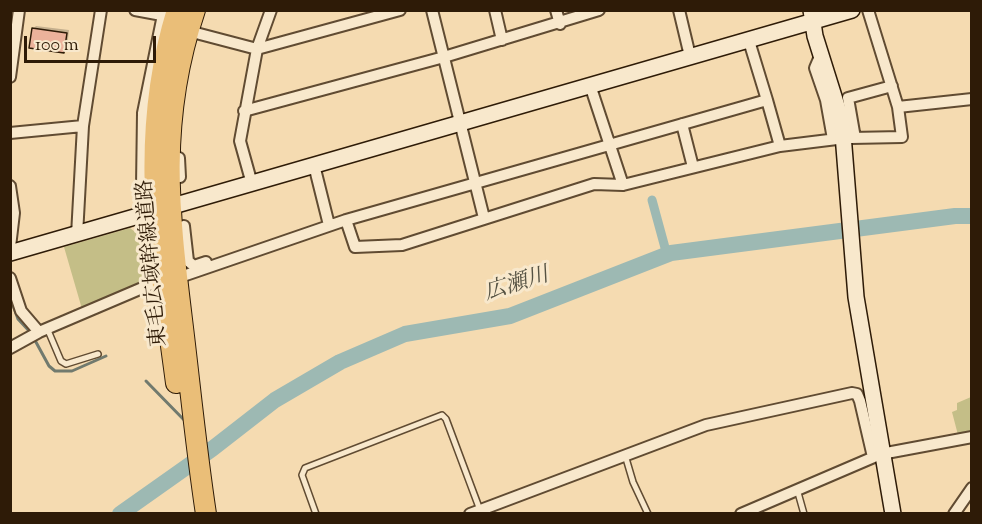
<!DOCTYPE html>
<html>
<head>
<meta charset="utf-8">
<style>
	body { margin:0 }
	#map { position:relative; width:982px; height:524px; overflow:hidden; background:#f5dbb1; font-family:"Sorts Mill Goudy",serif }
	canvas { display:block }
	.frame { position:absolute; inset:0; border:12px solid #2e1b07; pointer-events:none }
	.scale { position:absolute; left:24px; top:36px; width:132px; height:27px; box-sizing:border-box; border:3px solid #2e1b07; border-top:0; padding-left:8px; font-size:18px; line-height:21px; white-space:nowrap; color:#2e1b07; -webkit-text-stroke:4px #f8e8cc; paint-order:stroke }
</style>
</head>
<body>
<div id="map">
<canvas width="982" height="524"></canvas>
<div class="frame"></div>
<div class="scale">100 m</div>
</div>
<script>
const ctx = document.querySelector('canvas').getContext('2d');
ctx.lineJoin = 'round';
function fillPath(path, color) { ctx.fillStyle = color; ctx.fill(path, 'evenodd'); }
function trace(path, color, width, dash) { ctx.strokeStyle = color; ctx.lineWidth = width; ctx.lineCap = dash ? 'butt' : 'round'; ctx.setLineDash(dash || []); ctx.stroke(path); }
function write(font, color, halo, rows, align = 'center') {
  ctx.font = font + ' "Sorts Mill Goudy","Noto Serif JP",serif'; ctx.lineWidth = 6; ctx.setLineDash([]); ctx.textBaseline = 'middle'; ctx.strokeStyle = halo; ctx.fillStyle = color; for (const [text, x, y, turn = 0] of rows) {
    ctx.save(); ctx.translate(x, y); ctx.rotate((+turn || 0) * Math.PI / 180); ctx.textAlign = isNaN(turn) ? turn : align; if (halo) ctx.strokeText(text, 0, 0); ctx.fillText(text, 0, 0); ctx.restore();
  }
}
fillPath(new Path2D(`
	M130 228 139 235 145 280 82 309 64 247Z
	M971 397V432L958 435 952 412 957 410V403Z`), '#c4be87');
fillPath(new Path2D(`
	M36 26 69 30 67 48 64 51 33 29Z`), '#0003');
trace(new Path2D(`
	M10 297 18 319 31 333 49 366 55 371H72L106 356
	M146 381 187 423
	M204 441 212 449`), '#717a6e', 3);
trace(new Path2D(`
	M652 200 667 255`), '#9db9b3', 9);
trace(new Path2D(`
	M120 514 212 449 275 400 340 362 405 334 510 316 671 253 955 216H972`), '#9db9b3', 16);
const building = new Path2D(`
	M32 28 67 33 64 53 29 48Z`);
fillPath(building, '#ecb29b');
trace(building, '#2e1b07', 1.5);
const lane = new Path2D(`
	M47 328 61 361 66 364 98 354
	M625 455 633 482 648 514
	M797 489 804 514
	M316 514 302 475 305 468 442 415 446 419 480 510`);
const street = new Path2D(`
	M135 10 162 15
	M432 10 484 218
	M495 10 502 40
	M556 10 560 24
	M679 10 690 56
	M196 33 257 49 400 10
	M821 54 815 68 826 100 833 139
	M10 77 19 10
	M590 85 623 185
	M767 100 780 146
	M898 107 972 99
	M244 111 444 57 599 10
	M682 124 693 167
	M10 133 83 126
	M851 138 902 137 898 107 868 10
	M855 138 848 98 892 86
	M179 158 180 177
	M314 165 329 225
	M252 184 240 141 257 49 271 10
	M10 186 14 213 10 247
	M142 186 143 113 164 10
	M346 220 355 247 402 245 594 184 623 185 780 146 837 139
	M184 226 188 261 194 266 206 262
	M77 235 83 126 101 10
	M186 275 346 220 767 100 749 41
	M10 278 21 311 39 332
	M10 348 39 332 154 283
	M470 514 706 425 852 393 857 394 860 401 873 457
	M741 514 881 454 972 437
	M954 514 972 488`);
const secondary = new Path2D(`
	M811 10 815 36 842 122 856 297 893 514
	M10 253 852 10`);
const highway = new Path2D(`
	M195 10C156 126 170 219 184 336 191 395 197 455 206 514
	M176 383C159 254 137 139 177 10`);
trace(lane, '#604b32', 8);
trace(street, '#604b32', 14);
trace(secondary, '#2e1b07', 18);
trace(highway, '#2e1b07', 22);
trace(lane, '#f8e8cc', 5);
trace(street, '#f8e8cc', 10);
trace(secondary, '#f8e8cc', 15);
trace(highway, '#eabe78', 20);
write('21px', '#2e1b07', '#f8e8cc', [
	["東毛広域幹線道路",154,263,-95]
]);
write('italic 22px', '#555243', '#f8e8cc', [
	["広瀬川",517,286,-17]
]);
</script>
</body>
</html>
